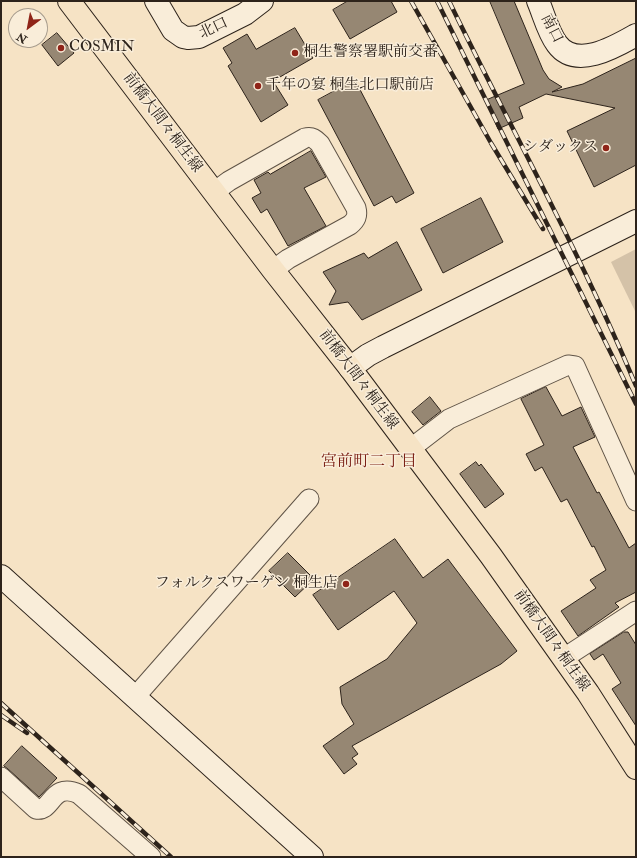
<!DOCTYPE html>
<html>
<head>
<meta charset="utf-8">
<style>
	body { margin:0 }
	#map { position:relative; width:637px; height:858px; overflow:hidden; background:#f6e3c5; font-family:"IM FELL Double Pica",serif }
	canvas { display:block }
	.frame { position:absolute; inset:0; border:2px solid #2d231b; pointer-events:none }
	.north { position:absolute; left:8px; top:8px; width:40px; height:40px; box-sizing:border-box; background:#f9edd9; border:1px solid #a79c8d; border-radius:50%; rotate:212deg; font-size:11px; font-weight:700; line-height:16px; text-align:center; color:#2d231b }
	.north::after { content:''; display:block; margin:auto; width:14px; height:18px; background:#8f2418; clip-path:polygon(50% 0,100% 100%,50% 72%,0 100%) }
</style>
</head>
<body>
<div id="map">
<canvas width="637" height="858"></canvas>
<div class="frame"></div>
<div class="north">N</div>
</div>
<script>
const ctx = document.querySelector('canvas').getContext('2d');
ctx.lineJoin = 'round';
function fillPath(path, color) { ctx.fillStyle = color; ctx.fill(path, 'evenodd'); }
function trace(path, color, width, dash) { ctx.strokeStyle = color; ctx.lineWidth = width; ctx.lineCap = dash ? 'butt' : 'round'; ctx.setLineDash(dash || []); ctx.stroke(path); }
function write(font, color, halo, rows, align = 'center') {
  ctx.font = font + ' "IM FELL Double Pica","Noto Serif JP",serif'; ctx.lineWidth = 3; ctx.setLineDash([]); ctx.textBaseline = 'middle'; ctx.strokeStyle = halo; ctx.fillStyle = color; for (const [text, x, y, turn = 0] of rows) {
    ctx.save(); ctx.translate(x, y); ctx.rotate((+turn || 0) * Math.PI / 180); ctx.textAlign = isNaN(turn) ? turn : align; if (halo) ctx.strokeText(text, 0, 0); ctx.fillText(text, 0, 0); ctx.restore();
  }
}
fillPath(new Path2D(`
	M636 249V313L611 262Z`), '#d4c2a8');
const building = new Path2D(`
	M348 1H391L397 12 350 39 333 10Z
	M490 1H514L543 70 549 79 562 87 552 92 583 84 636 58V165L594 187 567 131 615 108 546 94 519 107 523 118 498 129 486 100 524 84Z
	M295 28 313 58 273 81 288 105 261 122 228 66 232 63 223 48 247 34 256 49Z
	M57 33 74 53 58 66 42 45Z
	M355 80 414 193 396 203 392 196 374 206 318 100Z
	M311 151 326 177 304 188 326 226 288 246 267 209 261 213 252 198 261 193 254 180 268 172 270 174Z
	M481 198 503 242 443 273 421 229Z
	M397 242 422 290 362 320 348 302 329 305 336 291 323 272 364 253 368 258Z
	M546 387 562 416 581 407 595 437 573 447 597 493 599 492 629 548 636 543V592L615 603 619 607 578 636 561 611 596 588 590 580 606 570 594 546 592 547 567 499 561 502 542 467 535 471 526 454 544 445 521 399Z
	M430 397 441 411 423 425 412 412Z
	M476 462 479 466 481 464 504 494 485 508 460 474Z
	M395 539 423 578 448 559 517 651 501 664 352 746 358 754 352 758 357 764 344 774 323 746 354 724 342 704 340 687 387 659 417 623 394 591 338 630 313 595Z
	M288 553 314 579 295 597 269 571Z
	M624 632H628L636 645V726L612 689 621 683 603 654 594 660 590 654Z
	M22 746 57 778 39 797 8 769 4 766Z`);
fillPath(building, '#968773');
trace(building, '#2d231b', 1);
const street = new Path2D(`
	M214 192 229 181 305 138C312 136 315 139 320 144L356 208C358 216 356 220 350 225L288 259 273 270
	M410 449 449 419 568 365 575 366 636 501
	M564 658 636 611
	M135 697 309 499
	M1 777 36 809C52 813 51 781 79 794L151 857`);
const secondary = new Path2D(`
	M156 1 173 30 183 37 188 38 199 37 245 14 262 1
	M538 1C544 15 548 32 557 44 576 70 615 47 636 35
	M350 368 368 355 383 347 636 221
	M1 576 312 857`);
const primary = new Path2D(`
	M69 1 273 270 350 368 491 556 588 693 636 768`);
trace(street, '#5f5346', 21);
trace(secondary, '#2d231b', 24);
trace(primary, '#2d231b', 24);
trace(street, '#f9edd9', 19);
trace(secondary, '#f9edd9', 22);
trace(primary, '#f6e3c5', 22);
const rail = new Path2D(`
	M411 1 491 143 543 229
	M437 1 636 404
	M449 1C511 129 581 254 636 386
	M1 703 171 857
	M1 715 27 733`);
trace(rail, '#2d231b', 4.5);
trace(rail, '#f9edd9', 3, [9]);
for (const [x, y, r, color] of [
	[61,48,4,"#8f2418"],
	[295,53,4,"#8f2418"],
	[258,86,4,"#8f2418"],
	[606,148,4,"#8f2418"],
	[346,584,4,"#8f2418"]
]) { const dot = new Path2D(); dot.arc(x, y, r, 0, 2 * Math.PI); ctx.fillStyle = color; ctx.fill(dot); trace(dot, '#f9edd9', 1.5); }
write('15px', '#2d231b', '#f9edd9', [
	["北口",214,29,-25],
	["南口",551,29,63],
	["前橋大間々桐生線",162,123,53],
	["前橋大間々桐生線",358,380,53],
	["前橋大間々桐生線",551,641,55]
]);
write('15px', '#2d231b', '#f9edd9', [
	["COSMIN",69,48],
	["桐生警察署駅前交番",303,53],
	["千年の宴 桐生北口駅前店",266,86],
	["シダックス",598,148,"right"],
	["フォルクスワーゲン 桐生店",338,584,"right"]
], 'left');
write('16px', '#7a1f14', '#f9edd9', [
	["宮前町二丁目",369,463]
]);
</script>
</body>
</html>
